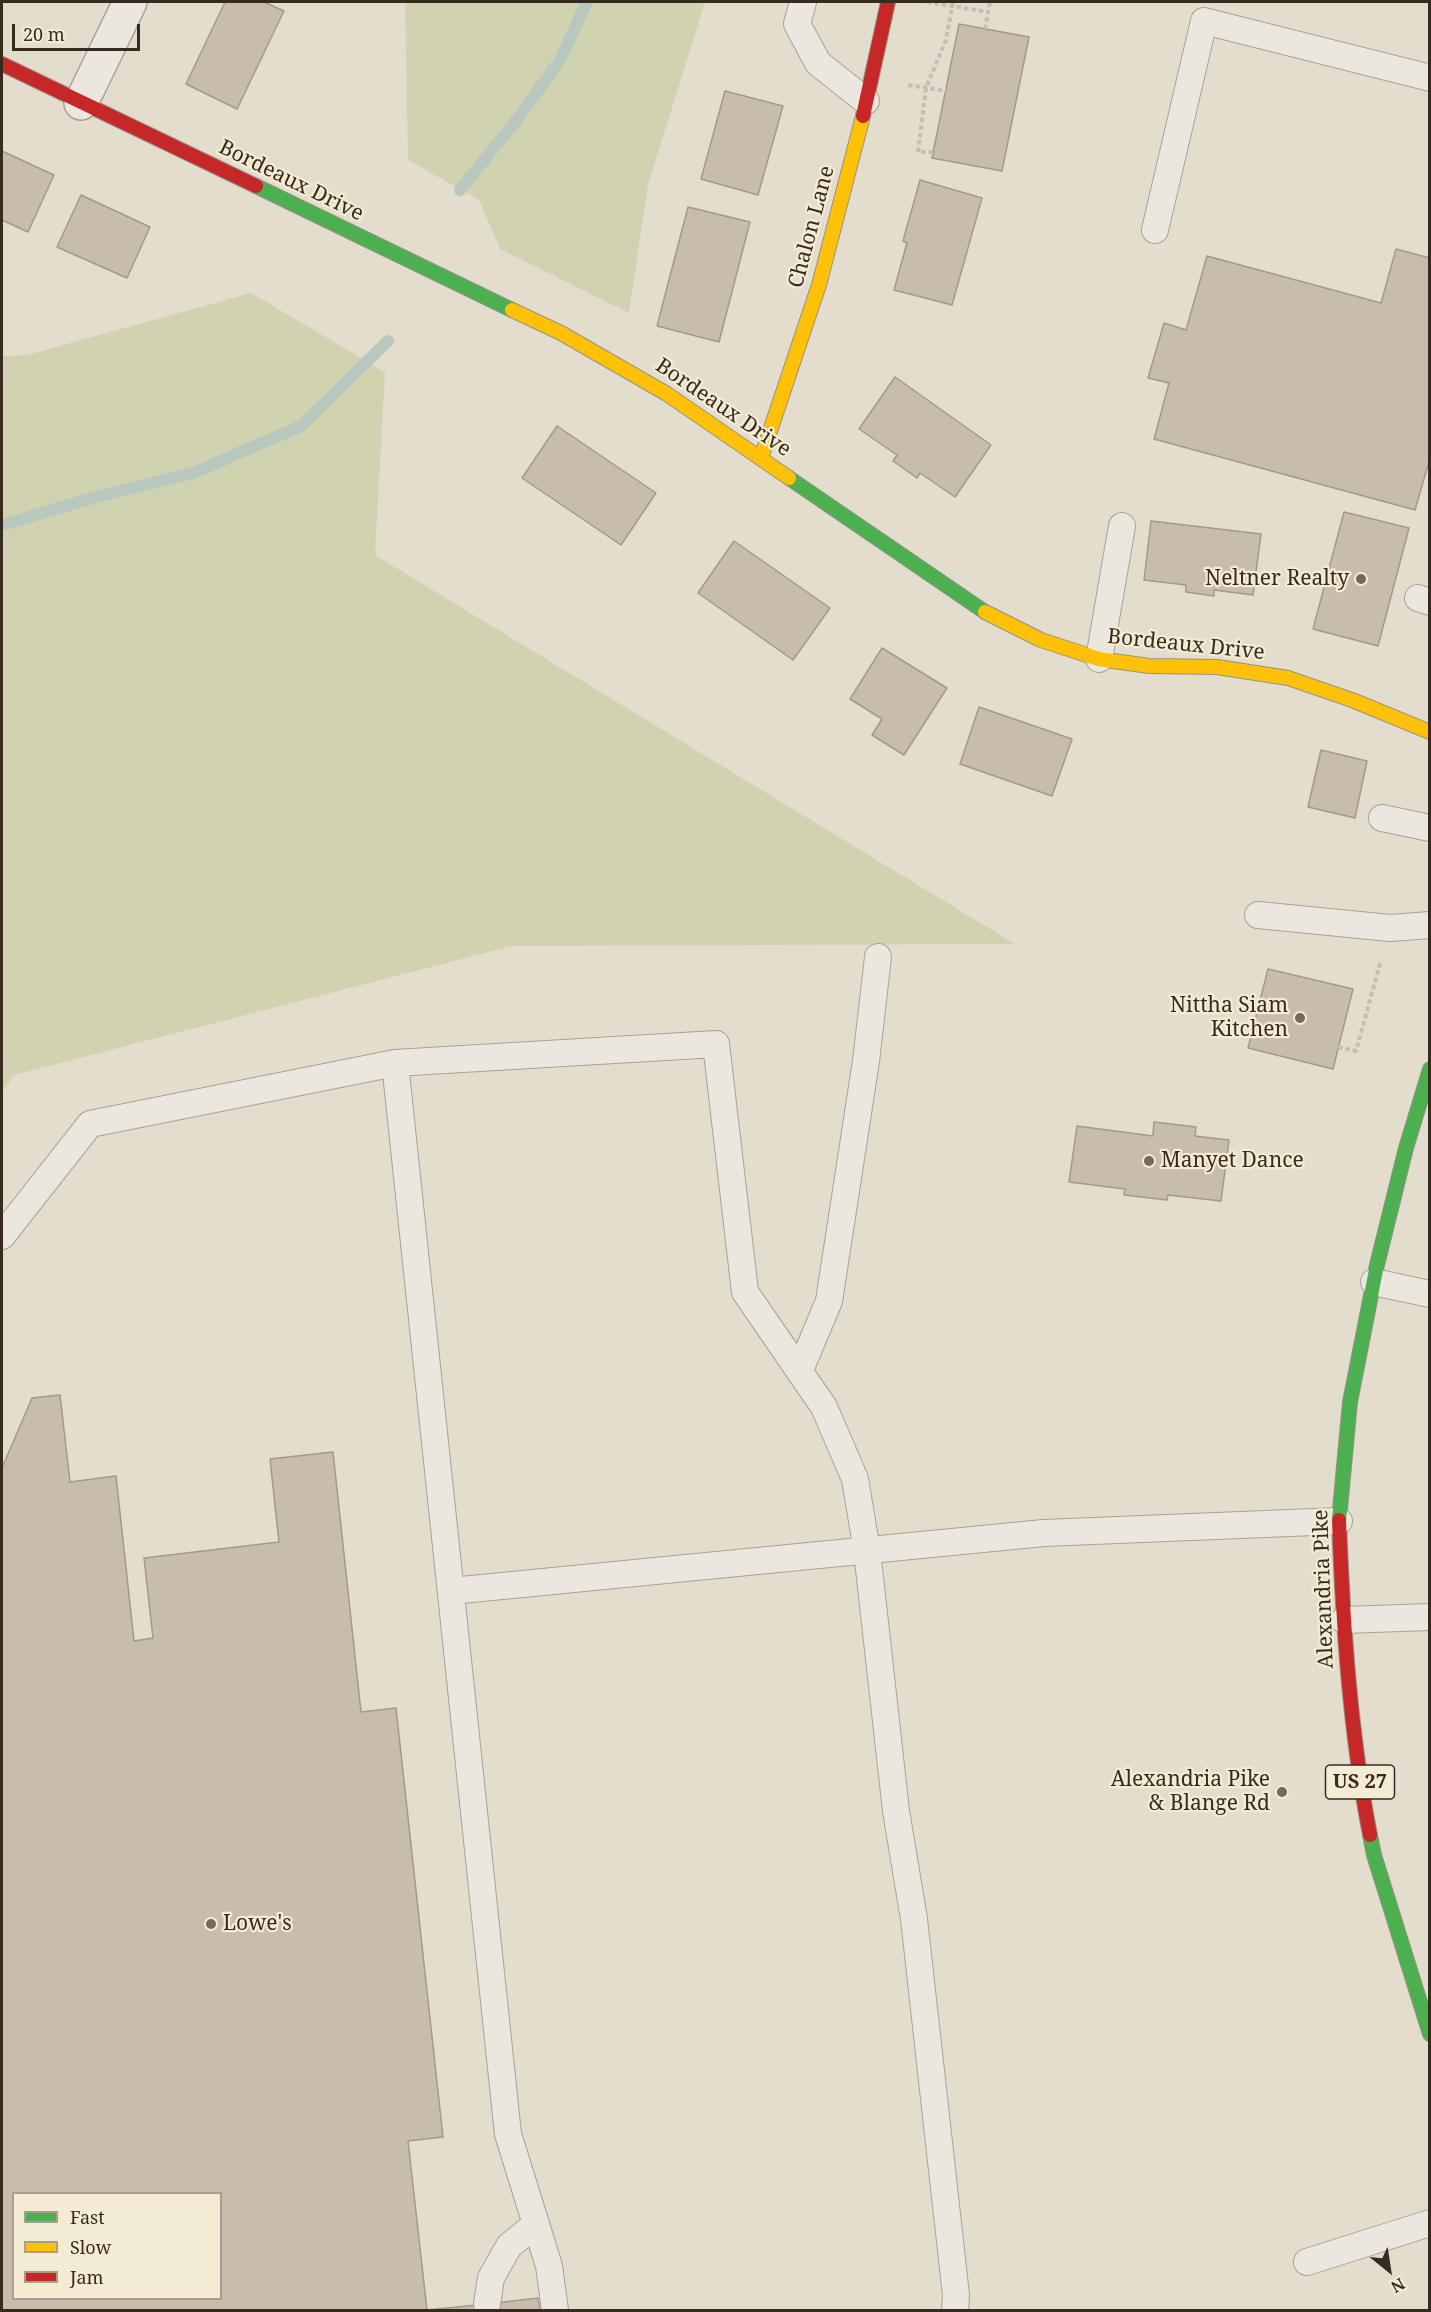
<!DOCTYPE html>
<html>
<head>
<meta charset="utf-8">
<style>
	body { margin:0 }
	#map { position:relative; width:1431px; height:2312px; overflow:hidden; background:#e3ddcd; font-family:"Noto Serif",serif }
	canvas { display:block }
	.frame { position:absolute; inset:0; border:3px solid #372b1f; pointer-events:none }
	.legend { position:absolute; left:12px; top:2192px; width:210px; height:108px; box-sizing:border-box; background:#f4ebd3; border:2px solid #a89e8b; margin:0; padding:8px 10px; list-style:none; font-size:18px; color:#372b1f }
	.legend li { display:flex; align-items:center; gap:12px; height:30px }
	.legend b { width:30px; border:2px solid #a89e8b }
	.north { position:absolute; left:1359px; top:2240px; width:60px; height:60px; -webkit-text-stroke:4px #f4ebd3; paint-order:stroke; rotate:150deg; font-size:16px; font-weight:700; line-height:24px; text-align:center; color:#372b1f }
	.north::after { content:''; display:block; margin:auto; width:21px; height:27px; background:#372b1f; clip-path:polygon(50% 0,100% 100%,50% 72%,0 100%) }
	.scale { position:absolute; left:12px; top:24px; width:128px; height:27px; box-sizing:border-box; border:3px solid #372b1f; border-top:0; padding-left:8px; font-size:18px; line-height:21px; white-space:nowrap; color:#372b1f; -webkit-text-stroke:4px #f4ebd3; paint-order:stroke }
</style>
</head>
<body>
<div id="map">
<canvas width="1431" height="2312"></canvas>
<div class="frame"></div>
<ul class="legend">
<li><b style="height:8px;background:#4caf50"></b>Fast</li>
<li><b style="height:8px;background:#ffc107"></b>Slow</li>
<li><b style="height:8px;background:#c62828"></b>Jam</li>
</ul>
<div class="north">N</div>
<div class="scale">20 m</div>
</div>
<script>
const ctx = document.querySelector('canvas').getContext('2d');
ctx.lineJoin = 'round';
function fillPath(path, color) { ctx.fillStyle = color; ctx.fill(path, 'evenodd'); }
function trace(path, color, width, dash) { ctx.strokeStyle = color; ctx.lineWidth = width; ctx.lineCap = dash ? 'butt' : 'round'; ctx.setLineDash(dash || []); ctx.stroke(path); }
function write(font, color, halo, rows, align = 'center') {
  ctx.font = font + ' "Noto Serif",serif'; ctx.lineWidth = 4.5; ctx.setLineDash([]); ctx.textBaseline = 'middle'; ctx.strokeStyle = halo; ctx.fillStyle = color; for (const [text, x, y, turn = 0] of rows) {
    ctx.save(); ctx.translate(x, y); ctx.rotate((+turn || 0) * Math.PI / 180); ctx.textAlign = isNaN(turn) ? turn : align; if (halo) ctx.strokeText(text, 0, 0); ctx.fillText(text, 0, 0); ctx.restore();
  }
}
fillPath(new Path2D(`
	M405 2H705L648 185 629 313 500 249 479 200 408 160Z
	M251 293 385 372 375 555 1015 944 512 946 14 1075 2 1092V356L27 355Z`), '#d1d3b0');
trace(new Path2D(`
	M460 190 519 117 560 60 587 2
	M2 525 96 497 193 473 301 426 388 341`), '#b8c8bf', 12);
const building = new Path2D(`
	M225 2H264L284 11 237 109 186 84Z
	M959 24 1029 37 1002 171 932 158Z
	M725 91 783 106 758 195 701 179Z
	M2 151 54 175 28 232 2 220Z
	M920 180 982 198 952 305 894 290 907 243 903 241Z
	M81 195 150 227 127 278 57 247Z
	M688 207 750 222 719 342 657 326Z
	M1396 249 1430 258V458L1415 510 1154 439 1169 383 1148 378 1164 323 1186 330 1207 256 1381 303Z
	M895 377 991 445 955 497 920 473 917 478 893 461 897 455 859 429Z
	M557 426 656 493 621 545 522 478Z
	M1344 512 1409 528 1378 646 1313 629Z
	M1151 521 1261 534 1253 595 1214 590V596L1186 592V585L1144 580Z
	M734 541 830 608 793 660 698 593Z
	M882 648 947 688 904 755 872 735 882 719 850 699Z
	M979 707 1072 739 1052 796 960 764Z
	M1321 750 1367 761 1355 818 1308 807Z
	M1268 969 1353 989 1333 1069 1248 1048Z
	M1154 1122 1196 1127 1195 1136 1229 1140 1221 1201 1168 1195 1167 1200 1124 1195 1125 1189 1069 1182 1077 1126 1153 1136Z
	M60 1395 70 1482 116 1476 134 1641 153 1638 144 1558 279 1542 270 1459 333 1452 361 1712 396 1708 443 2137 408 2141 427 2310H2V1468L32 1398ZM14 2194H220V2298H14Z
	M538 2298 540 2310H427L487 2304Z`);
fillPath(building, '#c7bcae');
trace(building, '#a3998c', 1.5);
const lane = new Path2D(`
	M803 2 797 24 818 63 866 101
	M1155 230 1204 21 1430 78
	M1418 598 1430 602
	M1099 659 1122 526
	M1382 818 1430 828
	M1258 915 1390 928 1430 925
	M395 1063 508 2134 549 2266 555 2310
	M2 1236 90 1124 395 1063 716 1044 745 1292 824 1407 855 1479 867 1551 896 1811 914 1919 956 2295 955 2310
	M1374 1282 1430 1294
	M800 1370 829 1301 866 1061 878 957
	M451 1591 1044 1533 1339 1521
	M1344 1620 1430 1617
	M1307 2262 1430 2223
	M487 2304 491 2278 509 2246 536 2224`);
const street = new Path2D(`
	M81 103 130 2`);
const fast = new Path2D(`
	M256 186 512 310
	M789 478 985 612
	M1339 1520 1350 1402 1377 1265 1406 1148 1430 1069
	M1370 1835 1374 1855 1430 2034`);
const slow = new Path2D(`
	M512 310 561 333 667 394 789 478
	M761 458 819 285 863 116
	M985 612 1041 640 1099 659 1149 666 1217 667 1288 678 1352 700 1430 732`);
const jam = new Path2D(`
	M2 64 256 186
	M863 116 888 2
	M1339 1520C1343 1626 1350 1732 1370 1835`);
trace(lane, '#a8a296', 28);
trace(street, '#a8a296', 36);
trace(fast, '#989186', 16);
trace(slow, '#989186', 16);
trace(jam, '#989186', 16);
trace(new Path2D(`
	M927 2 988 12
	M985 29 990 2
	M908 85 946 91
	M933 152H918L926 88 946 40 953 2
	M1338 1047 1356 1051 1381 960`), '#c4beb5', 4, [4.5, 3]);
trace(lane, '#ece7de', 26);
trace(street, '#ece7de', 33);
trace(fast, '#4caf50', 14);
trace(slow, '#ffc107', 14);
trace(jam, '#c62828', 14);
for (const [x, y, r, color] of [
	[1361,579,6,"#73695c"],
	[1300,1018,6,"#73695c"],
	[1149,1161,6,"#73695c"],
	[1282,1792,6,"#73695c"],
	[211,1924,6,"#73695c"]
]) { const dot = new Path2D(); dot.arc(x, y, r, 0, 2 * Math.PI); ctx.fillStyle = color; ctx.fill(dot); trace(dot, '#f4ebd3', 2); }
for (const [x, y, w] of [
	[1360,1782,69]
]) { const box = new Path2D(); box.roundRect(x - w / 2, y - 17, w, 34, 4.5); ctx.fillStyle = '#f4ebd3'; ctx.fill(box); trace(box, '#372b1f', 1.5); }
write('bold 20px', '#372b1f', null, [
	["US 27",1360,1782]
]);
write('21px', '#372b1f', '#f4ebd3', [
	["Bordeaux Drive",291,181,26],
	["Chalon Lane",812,227,-75],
	["Bordeaux Drive",723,408,34],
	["Bordeaux Drive",1186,645,6],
	["Alexandria Pike",1324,1589,-92]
]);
write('21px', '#372b1f', '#f4ebd3', [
	["Neltner Realty",1349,579],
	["Nittha Siam",1288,1006],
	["Kitchen",1288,1030],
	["Manyet Dance",1161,1161,"left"],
	["Alexandria Pike",1270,1780],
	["& Blange Rd",1270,1804],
	["Lowe's",223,1924,"left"]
], 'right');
</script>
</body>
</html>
